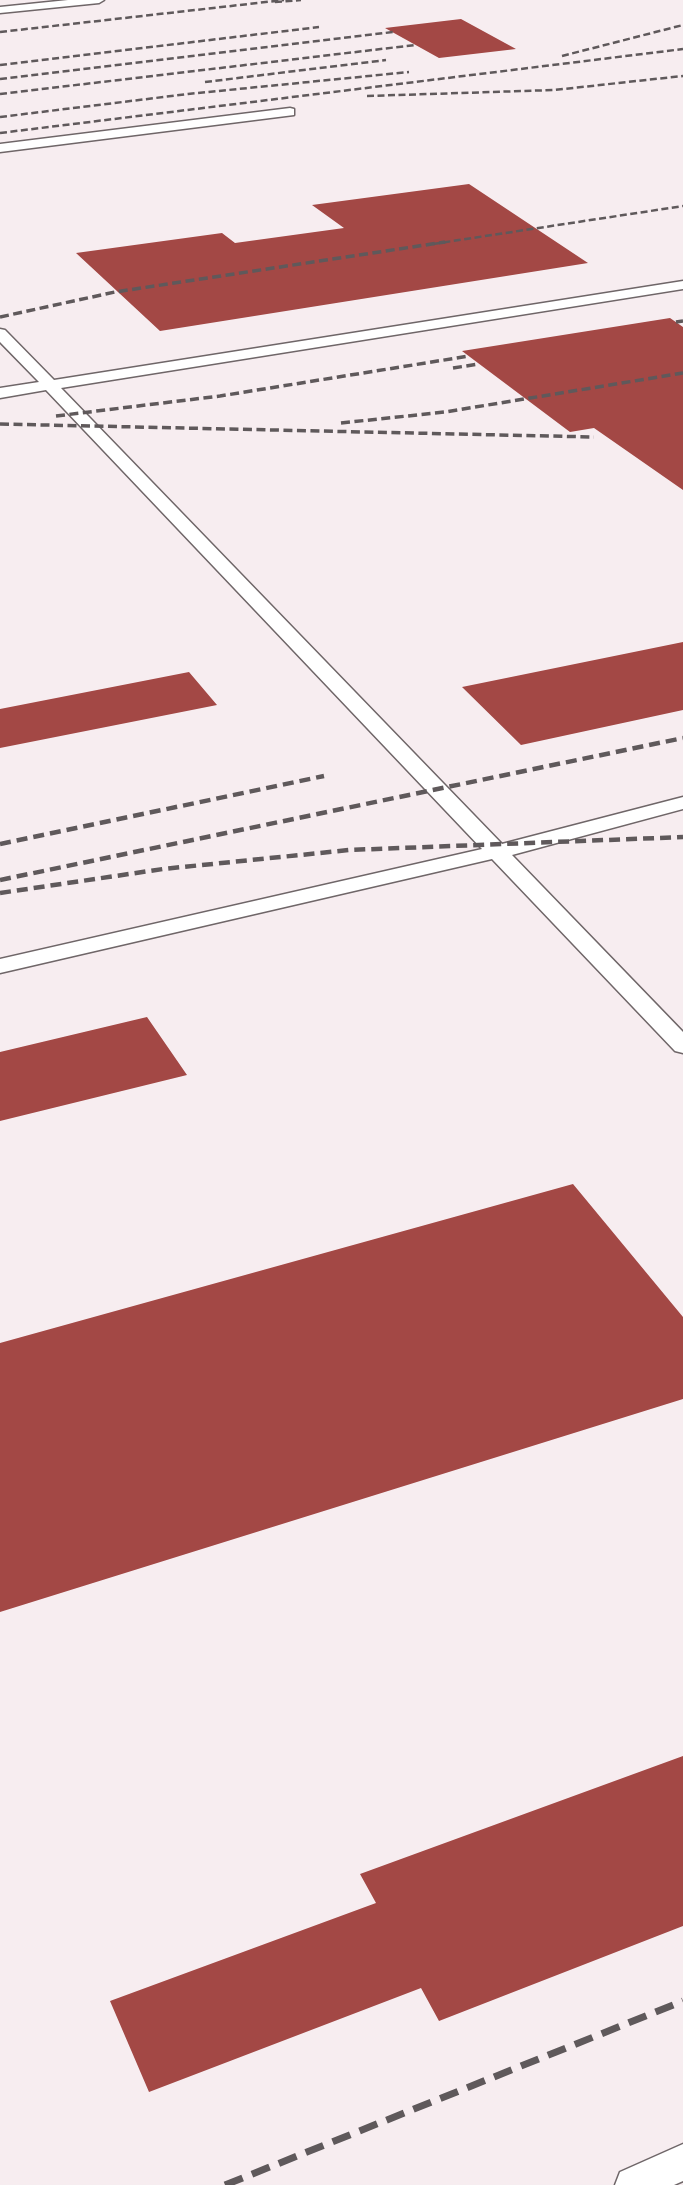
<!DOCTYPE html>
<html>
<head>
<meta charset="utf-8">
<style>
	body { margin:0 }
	canvas { display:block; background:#f7edf0 }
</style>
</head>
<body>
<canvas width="683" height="2185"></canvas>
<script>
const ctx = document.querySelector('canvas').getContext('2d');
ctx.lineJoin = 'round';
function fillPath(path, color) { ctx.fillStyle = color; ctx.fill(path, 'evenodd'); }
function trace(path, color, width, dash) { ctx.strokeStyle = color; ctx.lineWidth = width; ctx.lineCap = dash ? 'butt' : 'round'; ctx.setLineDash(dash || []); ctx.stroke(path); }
fillPath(new Path2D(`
	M461 19 516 49 439 58 385 28Z
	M469 184 588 263 160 331 76 253 222 233 235 243 344 228 312 205Z
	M670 318 683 327V490L594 428 570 432 462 351Z
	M683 642V710L521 745 462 687Z
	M189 672 217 705 0 748V709Z
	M147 1017 187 1075 0 1121V1052Z
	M573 1184 683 1317V1399L0 1612V1343Z
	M683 1756V1926L439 2021 421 1988 149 2092 110 2001 376 1903 360 1874Z`), '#a34845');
const service = new Path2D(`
	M68 0H104L99 3 0 13V7Z
	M290 108 294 109V115L0 152V144Z
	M683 281V289L61 388 502 844 683 797V809L512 855 683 1032V1053L675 1051 492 859 0 973V959L482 849 46 390 0 398V388L39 382 0 342V329L5 330 54 380Z
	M683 2144V2181L674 2185H615L620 2172Z`);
trace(service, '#6f6668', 3);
fillPath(service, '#fff');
trace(new Path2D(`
	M275 2 301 0
	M0 32 284 0
	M562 56 683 25
	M0 65 319 27
	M0 79 393 32
	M205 82 386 60
	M0 94 415 45
	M367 96 554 90 683 76
	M0 117 188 94 409 72
	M0 133 683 49
	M433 244 683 206`), '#5f595b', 2.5, [7, 3.5]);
trace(new Path2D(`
	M0 317 115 292 445 242
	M676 322 683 321
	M453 368 479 364
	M56 416 220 396 469 356
	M341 423 445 412 683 373
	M0 424 594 437`), '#5f595b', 3.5, [9, 4.5]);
trace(new Path2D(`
	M0 844 324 776
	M0 880 683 738
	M0 893 163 869 349 850 683 837`), '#5f595b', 4.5, [11, 6]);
trace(new Path2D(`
	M225 2185 683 2001`), '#5f595b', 7, [19, 10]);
</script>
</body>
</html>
